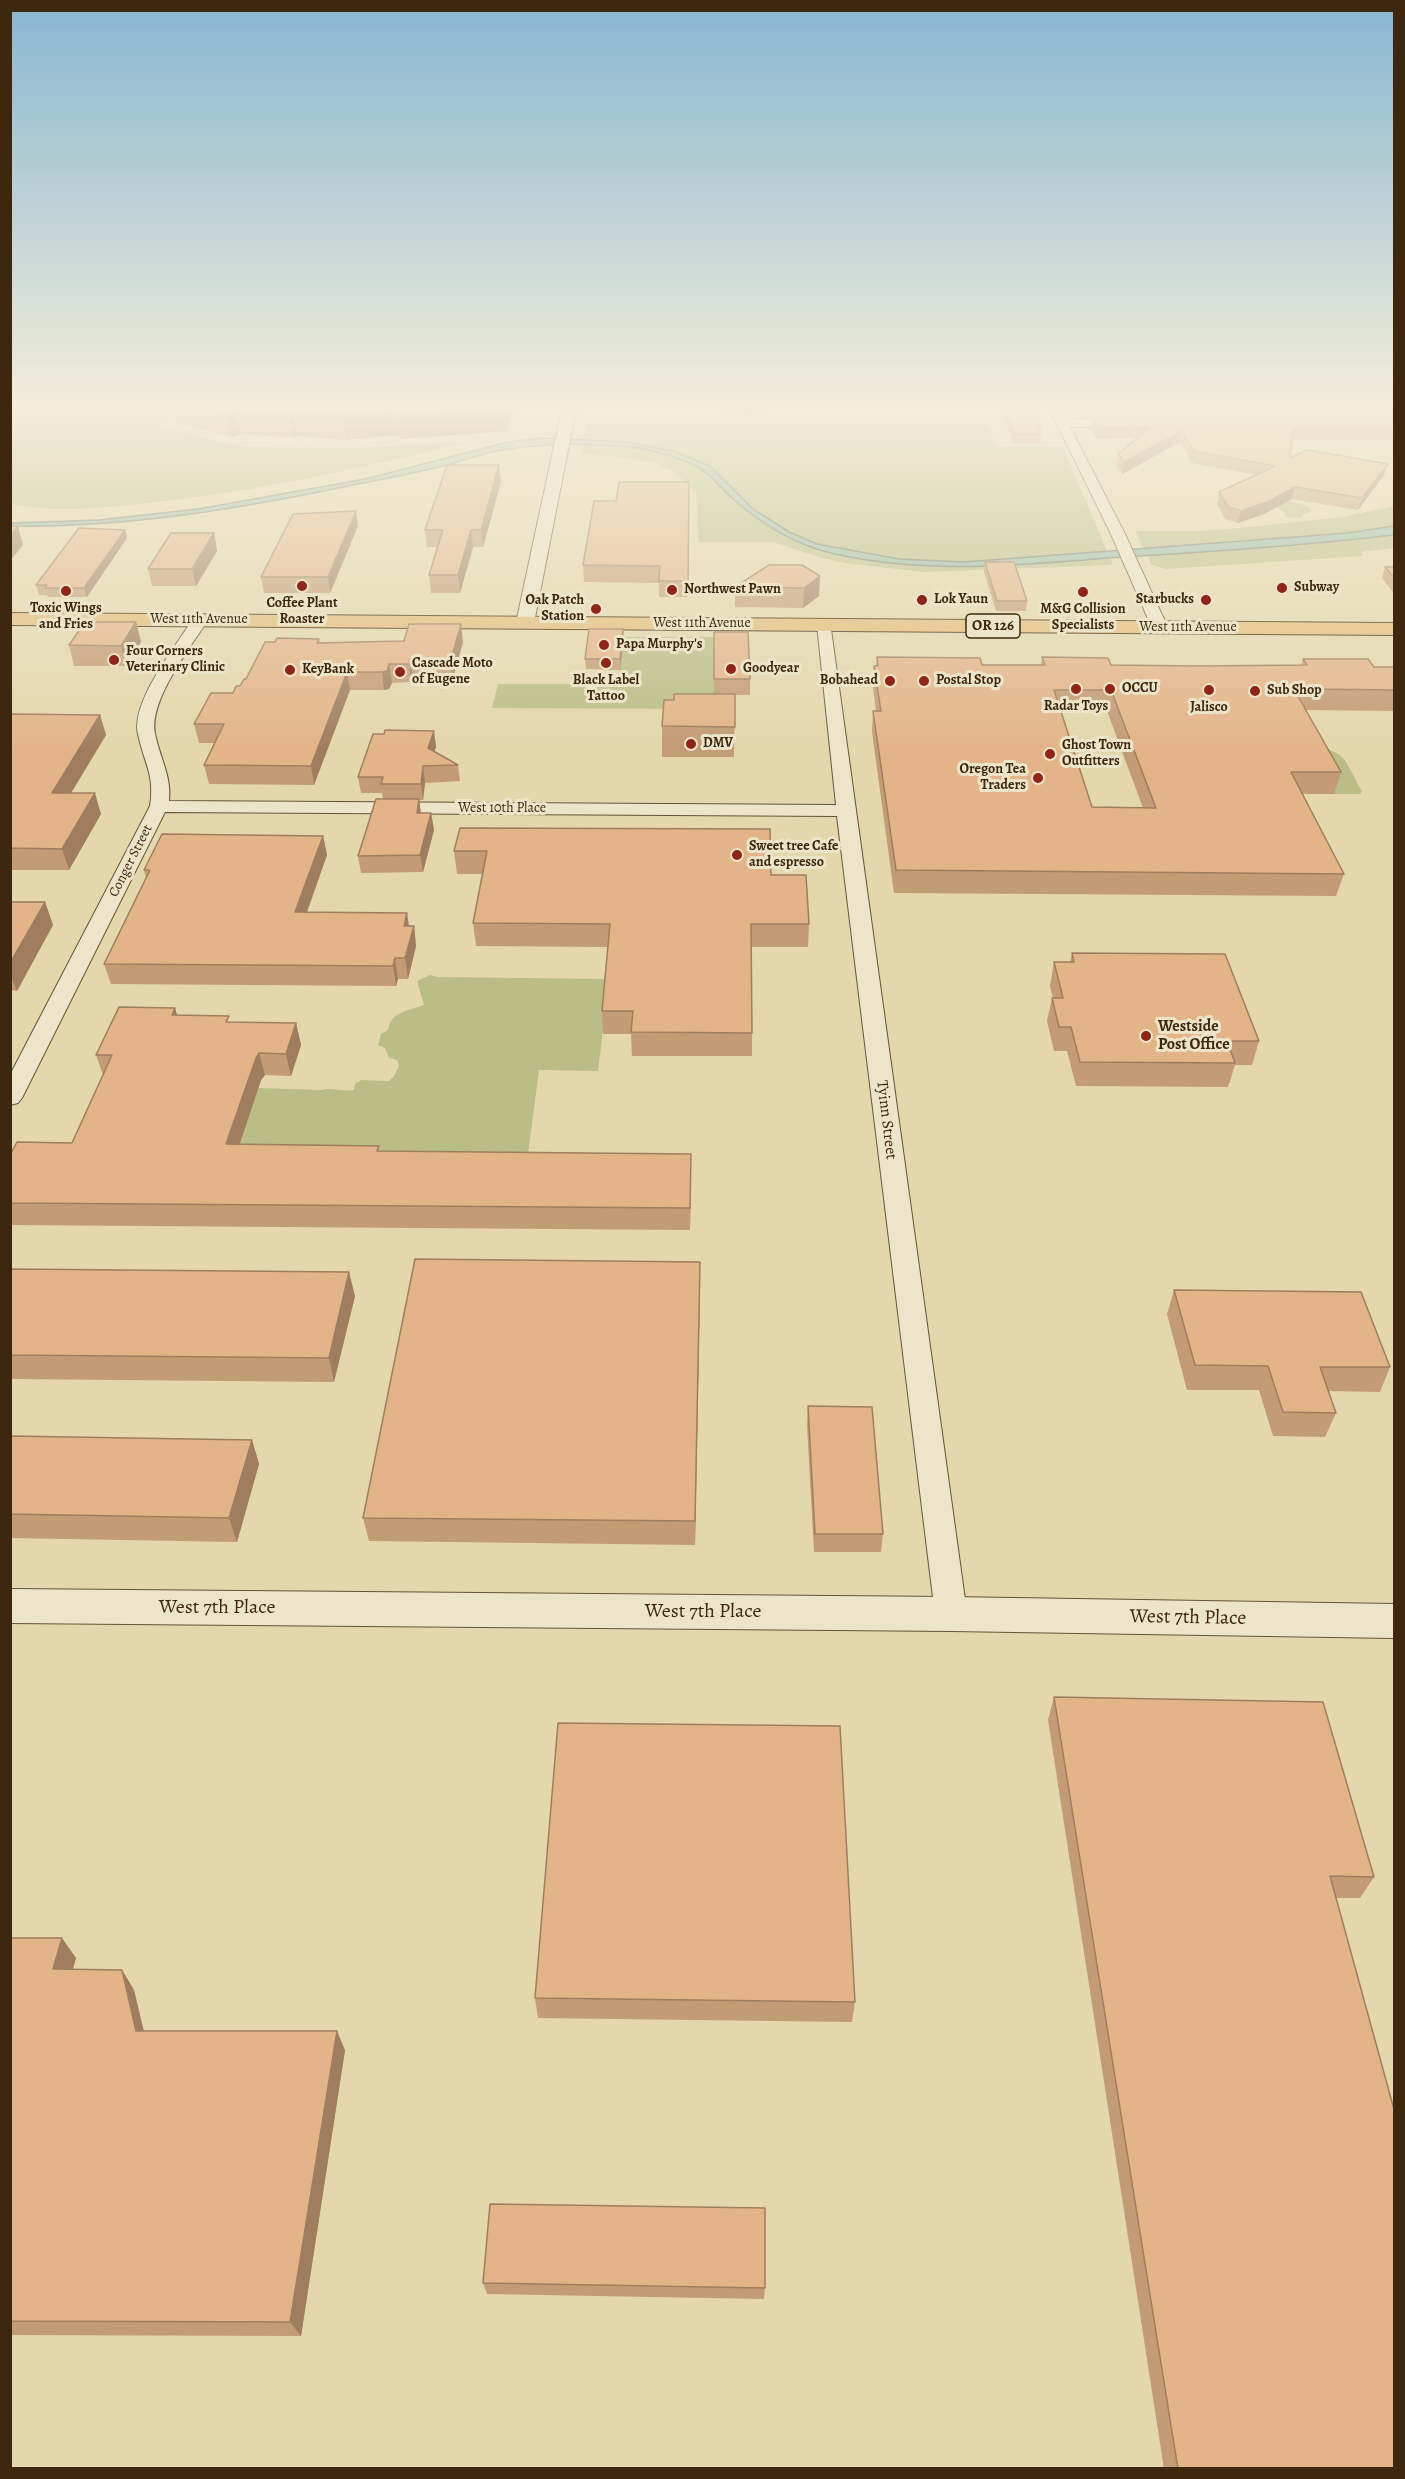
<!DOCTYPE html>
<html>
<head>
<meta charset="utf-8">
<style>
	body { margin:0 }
	#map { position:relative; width:1405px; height:2479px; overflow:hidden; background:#e4d7ac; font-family:Alegreya,serif }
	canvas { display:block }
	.frame { position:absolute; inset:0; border:12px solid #3d270f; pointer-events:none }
</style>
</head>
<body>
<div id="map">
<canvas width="1405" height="2479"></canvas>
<div class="frame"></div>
</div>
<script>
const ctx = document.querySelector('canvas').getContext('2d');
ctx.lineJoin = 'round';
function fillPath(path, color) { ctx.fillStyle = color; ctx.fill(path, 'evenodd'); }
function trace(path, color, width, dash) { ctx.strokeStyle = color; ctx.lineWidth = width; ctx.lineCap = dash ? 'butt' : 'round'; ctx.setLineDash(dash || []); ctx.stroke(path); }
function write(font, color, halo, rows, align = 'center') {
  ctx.font = font + ' Alegreya,serif'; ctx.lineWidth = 6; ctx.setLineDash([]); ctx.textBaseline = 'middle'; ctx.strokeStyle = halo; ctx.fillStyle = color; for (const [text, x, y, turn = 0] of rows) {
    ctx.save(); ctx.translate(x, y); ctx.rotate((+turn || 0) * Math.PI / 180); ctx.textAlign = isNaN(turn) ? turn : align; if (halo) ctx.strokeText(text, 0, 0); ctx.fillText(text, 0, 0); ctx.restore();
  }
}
fillPath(new Path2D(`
	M11 404H163L182 413 157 426 244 447 353 448 467 442C362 468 256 492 147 503 102 508 55 513 11 504Z
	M586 424H988L997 447H1063L1113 565 923 572 846 563 822 558 773 542H699L696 493C689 486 682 479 675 473 651 457 609 456 581 454Z
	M1285 500 1307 506 1312 511 1303 515 1302 518 1285 517V513L1275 505Z
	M1394 506V548L1361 552 1363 556 1166 569 1152 565 1135 531H1202L1239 528 1342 517Z
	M623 637H714V709L492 708 498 684H618Z
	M1309 748C1347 748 1344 761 1362 791L1360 794H1334Z
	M430 975 437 977 609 979 598 1071 539 1070 526 1169 233 1167 258 1088 321 1090C333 1087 343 1092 354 1090L355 1084 361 1080 389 1081 394 1076 399 1066 397 1060 389 1058 385 1048 378 1045 381 1034 388 1030C391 1011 408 1011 424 1005L417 981Z`), '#babd86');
const water = new Path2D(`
	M544 438 626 442 673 451 710 466 753 509 789 532 817 544 899 559 964 562 1348 533 1394 526V535C1300 546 1204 552 1109 558 1016 565 924 575 831 553 793 544 761 524 732 498 722 489 712 476 701 469 680 457 643 447 619 446 581 444 542 443 504 450 481 453 458 463 435 468 410 474 384 479 358 484 244 508 127 528 11 526V523L99 520 198 509 365 479 508 442Z`);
fillPath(water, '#95b9ad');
trace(water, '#727f6e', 1.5);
const minor = new Path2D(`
	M1047 404H1059L1067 419H1125L1131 423 1125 427H1070L1125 534 1168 628 1165 631 1160 633 1152 628 1111 534Z
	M200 615 208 620C190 648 149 700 155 733 159 756 172 776 169 801L836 805 817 625 820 622H830L967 1614 962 1624 951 1628 940 1624 935 1614 837 816 165 812 22 1098 18 1103 10 1105V1075L150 806C155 775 144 763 138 734 131 701 175 648 192 620Z`);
const tertiary = new Path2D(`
	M563 404H577L534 623 532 627H518L516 623Z
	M10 1589 951 1597 1394 1604V1638L951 1631 10 1623Z`);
const primary = new Path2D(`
	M10 613 1394 623V635L10 625Z`);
trace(minor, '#675336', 2);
trace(tertiary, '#675336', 2);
trace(primary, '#3d270f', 2);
fillPath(minor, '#ede5c9');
fillPath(tertiary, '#ede5c9');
fillPath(primary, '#e2bc76');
fillPath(new Path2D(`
	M170 404H515L507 431 400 439 398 435 346 440 297 436 294 438 240 434 232 437 174 422Z
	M719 404H770L747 417 720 412Z
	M999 404H1032L1042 426 1040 443H1013Z
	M1074 404H1391V405H1395V440H1292L1290 458 1384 475 1358 510 1292 499 1264 514 1238 523 1225 519 1217 504 1219 492 1256 475 1192 463 1180 442 1122 474 1116 465 1118 454 1136 438 1097 439 1091 429 1093 418 1249 417 1247 416 1083 417Z
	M499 465 501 482 483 547H473L460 593H431L429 575 437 547H427L425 530Z
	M689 482 688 597H659V583L584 582 583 565 616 501Z
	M358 526 330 593H264L261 577Z
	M214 533 217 551 196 586H152L148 569Z
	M127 538 87 597H48L47 595H39L36 585Z
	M985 562 1027 601 1026 611H996L984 572Z
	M802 565 819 596 803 608 735 607V587Z
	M1385 567H1395V595L1382 578Z
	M136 622 141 642 126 666H74L69 645Z
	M623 629 624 639 620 670 586 669 585 659Z
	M714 632 750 679V695H735L734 757H662V726L674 700 714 694Z
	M319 639 320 643 463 642 453 678 413 677 411 682 392 683 389 689 384 690H350L314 785 209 784 204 765 215 743H199L194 724 240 686 275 642Z
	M877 657 982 665H1041L1042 657 1111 665 1198 666 1301 665 1303 659 1374 667H1395V711L1306 710 1341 772 1334 794H1302L1344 874 1336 896 894 893 872 732 873 711H876L873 687 874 666H876ZM1061 711H1107L1143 808 1092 807Z
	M10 714 100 715 106 735 71 793 101 814 69 870H10Z
	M434 731 436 747 434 751 458 765 460 781 425 783 423 800H419L421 813H431L434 830 423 872 361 873 358 856 383 799 382 793H361L358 777 384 734Z
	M460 828 771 875 809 924 808 947H751L752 1033V1056H632L631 1034H603L602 1011 608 947 476 946 473 923 483 874H457L454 851Z
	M323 836 327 855 307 913 414 926 416 946 408 979H398L396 986 111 984 104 964 146 878 144 870Z
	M10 902H45L53 925 17 991 10 990Z
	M1072 953 1259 1041 1252 1065H1235L1228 1087 1076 1086 1067 1051H1054L1047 1021 1052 998H1053L1050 986 1054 962H1070Z
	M175 1008 177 1015 231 1022 296 1023 301 1045 291 1076 265 1075 261 1080 240 1144 380 1151 691 1154 690 1230 10 1225V1155L72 1143 103 1075 96 1055Z
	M10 1269 355 1296 334 1382 10 1379Z
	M700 1286 695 1545 369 1541 363 1518Z
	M1174 1290 1390 1367 1380 1392 1328 1391 1336 1413 1325 1437 1273 1436 1259 1390H1187L1167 1314Z
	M808 1406 883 1534 881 1552H814L807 1425Z
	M10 1436 252 1440 259 1464 237 1542 10 1538Z
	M1054 1697 1374 1877 1360 1898H1335L1395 2469H1164L1048 1720Z
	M10 1938 76 1958 73 1969 122 1970 134 1990 144 2031 345 2050 301 2336 10 2335Z
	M535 1998 855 2002 852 2022 538 2018Z
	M483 2283 765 2288 764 2299 487 2294Z`), '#c39b75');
fillPath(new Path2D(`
	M506 404H515L507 431 400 439 397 416Z
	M747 404H770L747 417Z
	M236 411 240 434 232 437 227 414Z
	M293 412 297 436 294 438 290 415Z
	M395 412 398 435 346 440 342 416Z
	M1182 431 1180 442 1122 474 1124 462Z
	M1388 464 1384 475 1358 510 1362 498Z
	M499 465 501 482 483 547 481 530Z
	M1295 487 1292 499 1264 514 1238 523 1241 511Z
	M356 511 358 526 330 593 328 577Z
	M18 526 23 545 10 561V535Z
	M125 530 127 538 87 597 84 588Z
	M471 530 473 547 460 593 458 575Z
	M214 533 217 551 196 586 192 569Z
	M820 576 819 596 803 608 804 588Z
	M136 622 141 642 126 666 121 646Z
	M461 624 463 642 453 678 451 659Z
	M623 629 624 639 620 670V659Z
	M410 659 413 677 411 682 409 664Z
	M389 664 392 683 389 689 384 690 382 672Z
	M347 672 350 690 314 785 311 766Z
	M100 715 106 735 59 813 52 793Z
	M434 731 436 747 431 764 428 748Z
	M423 766 425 783 423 800 421 784Z
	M95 793 101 814 69 870 62 849Z
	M419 799 421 816 417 813Z
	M431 813 434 830 423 872 420 855Z
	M323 836 327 855 299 933 295 912Z
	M45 902 53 925 17 991 10 974V963Z
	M407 913 410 933 404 926Z
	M414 926 416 946 408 979 405 958Z
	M395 958 398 979 396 986 393 966Z
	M175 1008 181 1030 172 1015Z
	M296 1023 301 1045 291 1076 286 1054Z
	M259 1053 265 1075 261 1080 232 1167 226 1144 256 1058Z
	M691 1154V1176L690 1230V1208Z
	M700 1262V1286L695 1545V1521Z
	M349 1272 355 1296 334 1382 329 1358Z
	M252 1440 259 1464 237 1542 229 1518Z
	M62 1938 76 1958 67 1989 53 1969Z
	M122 1970 134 1990 148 2050 136 2031Z
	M337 2031 345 2050 301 2336 290 2322Z`), '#9f7e5f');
const building = new Path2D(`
	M187 404H506L505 408 397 416 395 412 342 416 293 412 290 415 236 411 227 414Z
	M1003 404H1032L1042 426H1037L1041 434H1014Z
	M1083 404H1390L1391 405H1395V429H1293L1290 458 1308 450 1388 464 1362 498 1295 487 1267 502 1241 511 1228 507 1219 492 1275 466 1194 451 1182 431 1124 462 1118 454 1150 427 1099 428 1093 418 1249 417 1258 410 1249 405 1084 406Z
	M447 465H499L481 530H471L458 575H429L443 530H425Z
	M619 482H689L688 581H659L660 566 583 565 594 501H616Z
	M356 511 328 577H261L293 514Z
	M10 526H18L10 535Z
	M79 528 125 530 84 588H45L47 585H36Z
	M171 533H214L192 569H148Z
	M985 562H1014L1027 601H997Z
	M769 565H802L820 576 804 588 735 587Z
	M1385 567H1395V579Z
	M85 622H136L121 646 69 645Z
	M409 624H461L451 659H410L409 664H389L387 671 382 672H347L311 766 204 765 224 724H194L211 693H233L236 686H240L244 679H246L265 642H275L277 638 319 639 317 643 404 641Z
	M589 629H623L620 659H585Z
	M714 632H748L750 679H714Z
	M877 657 980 658 982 665H1045L1042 657 1108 658 1111 665 1198 666 1307 665 1303 659H1368L1374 667H1395V690L1307 689 1308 691H1295L1341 772H1291L1344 874 896 870 873 711H881L874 666H878ZM1054 690H1111L1156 808 1092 807Z
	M674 694H735V727L662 726 664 700H674Z
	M10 714 100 715 52 793H95L62 849 10 848Z
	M385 730 434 731 428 748 458 765 423 766 421 784H381L383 777H358L373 734H384Z
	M376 799H419L417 813H431L420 855 358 856Z
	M460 828 770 829 771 875H806L809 924H751L752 1033 631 1032 633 1011H602L610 924 473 923 487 851H454Z
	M162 834 323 836 295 912 407 913 404 926H414L405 958H395L393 966 104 964 150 870H144Z
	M10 902H45L10 963Z
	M1072 953 1225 954 1259 1041H1227L1235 1063 1080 1062 1071 1027H1059L1052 998H1063L1054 962H1074Z
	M119 1007 175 1008 172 1015 229 1016 226 1022 296 1023 286 1054 259 1053 256 1058 226 1144 379 1146 377 1151 691 1154 690 1208 10 1203V1155L17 1142 72 1143 112 1055H96Z
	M415 1259 700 1262 695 1521 363 1518Z
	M10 1269 349 1272 329 1358 10 1355Z
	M1174 1290 1361 1292 1390 1367H1320L1336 1413 1283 1412 1268 1366 1195 1365Z
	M808 1406 872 1407 883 1534H815Z
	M10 1436 252 1440 229 1518 10 1514Z
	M1054 1697 1323 1702 1374 1877 1330 1876 1395 2113V2469H1178Z
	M558 1723 840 1726 855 2002 535 1998Z
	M10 1938H62L53 1969 122 1970 136 2031H337L290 2322 10 2321Z
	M490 2204 765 2208V2288L483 2283Z`);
fillPath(building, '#e3b488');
trace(building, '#9f7e5f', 1.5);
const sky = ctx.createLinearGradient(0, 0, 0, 751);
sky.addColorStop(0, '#87b6d0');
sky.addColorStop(0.54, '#f3edda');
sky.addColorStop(1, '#f3edda00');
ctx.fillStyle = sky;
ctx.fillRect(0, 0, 1405, 751);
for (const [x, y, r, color] of [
	[302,586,6,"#8f2418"],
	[1282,588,6,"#8f2418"],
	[672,590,6,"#8f2418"],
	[66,591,6,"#8f2418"],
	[1083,592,6,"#8f2418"],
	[922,600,6,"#8f2418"],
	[1206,600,6,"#8f2418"],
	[596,609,6,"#8f2418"],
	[604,645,6,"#8f2418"],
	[114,660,6,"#8f2418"],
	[606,663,6,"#8f2418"],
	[731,669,6,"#8f2418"],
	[290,670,6,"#8f2418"],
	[400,672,6,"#8f2418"],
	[890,681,6,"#8f2418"],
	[924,681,6,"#8f2418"],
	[1076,689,6,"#8f2418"],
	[1110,689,6,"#8f2418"],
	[1209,690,6,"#8f2418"],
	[1255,691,6,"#8f2418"],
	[691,744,6,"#8f2418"],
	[1050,754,6,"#8f2418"],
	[1038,778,6,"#8f2418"],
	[737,855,6,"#8f2418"],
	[1146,1036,6,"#8f2418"]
]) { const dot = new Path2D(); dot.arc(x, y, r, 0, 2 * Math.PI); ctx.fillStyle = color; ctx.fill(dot); trace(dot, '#ede5c9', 2); }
write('bold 14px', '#3d270f', '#ede5c9', [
	["Subway",1294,588],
	["Northwest Pawn",684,590],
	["Lok Yaun",934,600],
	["Starbucks",1194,600,"right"],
	["Oak Patch",584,601,"right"],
	["Station",584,617,"right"],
	["Coffee Plant",302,604,"center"],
	["Roaster",302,620,"center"],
	["Toxic Wings",66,609,"center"],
	["and Fries",66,625,"center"],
	["M&G Collision",1083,610,"center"],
	["Specialists",1083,626,"center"],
	["Papa Murphy's",616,645],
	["Four Corners",126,652],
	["Veterinary Clinic",126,668],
	["Cascade Moto",412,664],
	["of Eugene",412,680],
	["Goodyear",743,669],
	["KeyBank",302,670],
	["Black Label",606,681,"center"],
	["Tattoo",606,697,"center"],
	["Bobahead",878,681,"right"],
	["Postal Stop",936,681],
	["OCCU",1122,689],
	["Sub Shop",1267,691],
	["Radar Toys",1076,707,"center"],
	["Jalisco",1209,708,"center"],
	["DMV",703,744],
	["Ghost Town",1062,746],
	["Outfitters",1062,762],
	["Oregon Tea",1026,770,"right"],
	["Traders",1026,786,"right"],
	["Sweet tree Cafe",749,847],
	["and espresso",749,863]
], 'left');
write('14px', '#3d270f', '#ede5c9', [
	["West 11th Avenue",199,620],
	["West 11th Avenue",702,624],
	["West 11th Avenue",1188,628],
	["West 10th Place",502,809],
	["Conger Street",131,861,-63]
]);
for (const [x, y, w] of [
	[993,626,54]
]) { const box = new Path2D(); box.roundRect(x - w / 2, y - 12, w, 24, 4.5); ctx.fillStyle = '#ede5c9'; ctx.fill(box); trace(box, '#3d270f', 1.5); }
write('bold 15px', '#3d270f', null, [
	["OR 126",993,626]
]);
write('bold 16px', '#3d270f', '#ede5c9', [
	["Westside",1158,1027],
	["Post Office",1158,1045]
], 'left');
write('16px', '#3d270f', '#ede5c9', [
	["Tyinn Street",886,1120,83]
]);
write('20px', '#3d270f', '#ede5c9', [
	["West 7th Place",217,1608],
	["West 7th Place",703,1612],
	["West 7th Place",1188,1618,1]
]);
</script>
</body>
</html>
